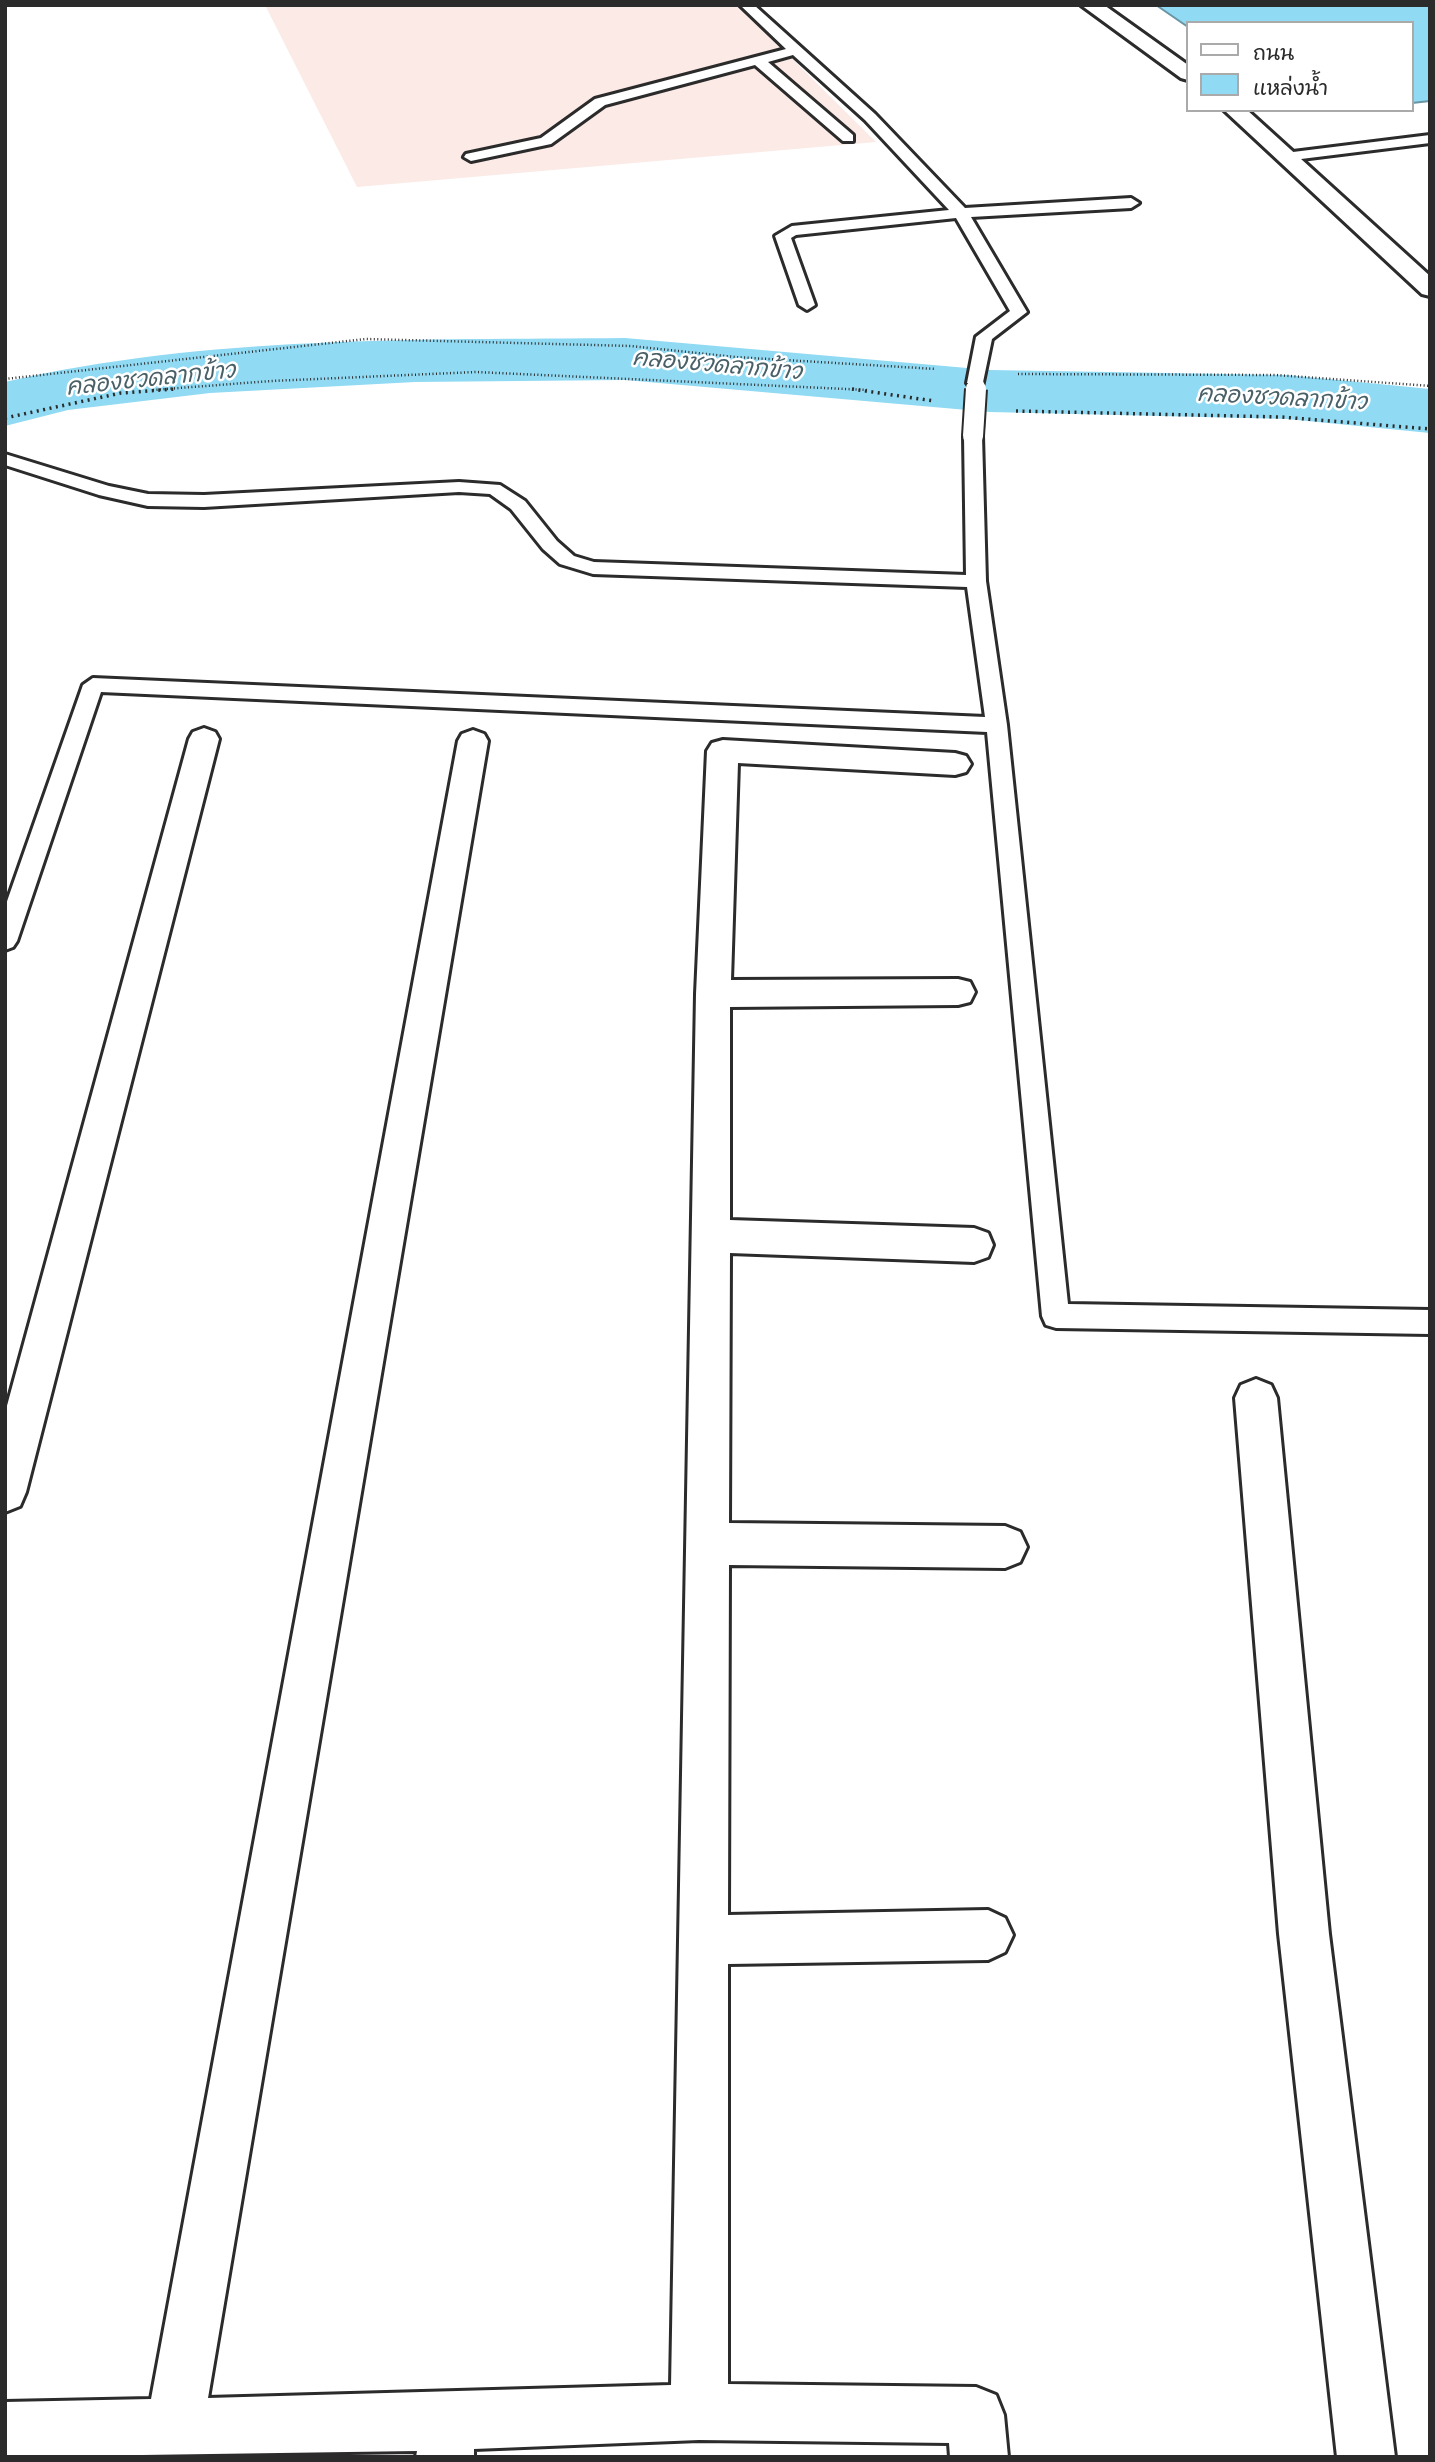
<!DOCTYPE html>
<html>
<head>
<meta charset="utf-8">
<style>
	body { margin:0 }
	#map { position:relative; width:1435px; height:2462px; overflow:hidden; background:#fff; font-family:"Architects Daughter","Playpen Sans Thai",sans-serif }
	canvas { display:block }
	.frame { position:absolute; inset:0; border:7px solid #2b2b2b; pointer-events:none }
	.legend { position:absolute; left:1186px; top:21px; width:228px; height:91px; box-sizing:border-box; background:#fff; border:2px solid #aaa; margin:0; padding:9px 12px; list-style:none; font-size:21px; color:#2b2b2b }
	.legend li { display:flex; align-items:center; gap:14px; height:35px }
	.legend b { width:35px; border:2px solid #aaa }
</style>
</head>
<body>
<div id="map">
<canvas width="1435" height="2462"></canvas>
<div class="frame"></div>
<ul class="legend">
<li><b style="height:9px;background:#fff"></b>ถนน</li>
<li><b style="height:19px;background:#91daf3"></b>แหล่งน้ำ</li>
</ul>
</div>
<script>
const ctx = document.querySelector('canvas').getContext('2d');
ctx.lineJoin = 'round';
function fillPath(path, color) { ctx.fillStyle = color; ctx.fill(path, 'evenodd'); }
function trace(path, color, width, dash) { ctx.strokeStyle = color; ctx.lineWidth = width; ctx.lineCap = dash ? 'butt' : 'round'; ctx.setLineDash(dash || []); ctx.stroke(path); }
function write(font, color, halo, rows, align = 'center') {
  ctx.font = font + ' "Architects Daughter","Playpen Sans Thai",sans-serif'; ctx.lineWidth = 5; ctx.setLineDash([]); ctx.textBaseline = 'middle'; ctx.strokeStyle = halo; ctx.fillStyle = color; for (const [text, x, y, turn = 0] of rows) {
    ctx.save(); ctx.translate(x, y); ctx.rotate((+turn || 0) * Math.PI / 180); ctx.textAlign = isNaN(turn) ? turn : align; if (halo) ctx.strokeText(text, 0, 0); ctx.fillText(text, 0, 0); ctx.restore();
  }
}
fillPath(new Path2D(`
	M265 5H738L876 142 357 187Z`), '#fbeae6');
const water = new Path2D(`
	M1156 5H1430V101L1412 103V23H1188V27Z`);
fillPath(water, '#91daf3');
trace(water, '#6894a3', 2);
fillPath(new Path2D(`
	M625 338 990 370 1287 375 1430 389V433L1287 419 990 412 625 380 415 382 210 393 68 410 5 426V382C207 335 419 340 625 338Z`), '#91daf3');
const service = new Path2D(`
	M740 5H754L875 114 965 208 1131 198 1139 203 1131 208 971 217 1027 312 992 339 982 387H970L967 383 976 337 1010 311 956 218 796 235 791 238 815 305 807 310 799 305 775 236 792 226 949 210 865 120 793 55 768 62 853 135V141H843L755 65 605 105 551 144 471 161 464 157 466 154 541 138 595 99 786 49Z
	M1430 135V143L1285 161 1278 157 1285 153Z
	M973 431 982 436 986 581 1007 725 1068 1304 1430 1310V1334L1056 1328 1046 1325 1042 1316 987 732 101 692 17 941 13 947 5 950V907L83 685 93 678 985 717 967 587 593 574 560 564 543 549 511 509 490 494 459 492 204 507 148 506 99 495 5 465V454L109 486 148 494 204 495 459 482 500 485 525 501 557 541 574 556 594 562 966 575 964 436Z`);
const minor = new Path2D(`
	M1081 5H1104L1188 65V80L1181 78Z
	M1224 110H1247L1430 276V296L1422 294Z
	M204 728 215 732 219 739 26 1492 20 1506 5 1512V1413L189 739 193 732Z
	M473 730 484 734 488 741 208 2398 671 2385 696 994 707 751 712 743 723 740 955 753 966 756 971 764 966 772 955 775 738 763 731 980 958 979 970 982 975 992 970 1002 958 1005 730 1007V1220L974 1228 988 1233 993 1245 988 1257 974 1262 730 1253 729 1523 1005 1526 1020 1532 1027 1547 1020 1562 1005 1568 729 1565 728 1915 988 1910 1005 1918 1013 1935 1005 1952 988 1960 728 1964V2384L976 2387 996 2395 1004 2415 1008 2457H950L949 2443 699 2440 474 2449V2457H416L417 2451 5 2457V2402L151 2399 458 741 462 734Z
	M1256 1379 1271 1385 1277 1398 1329 1934 1395 2457H1337L1279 1934 1235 1398 1241 1385Z`);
trace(service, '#2b2b2b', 6);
trace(minor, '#2b2b2b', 6);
trace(new Path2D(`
	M1018 374 1276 375 1430 386
	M5 379 366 339 631 346 735 357 936 369
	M153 390 271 381 476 372 868 390`), '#2b2b2b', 2.5, [1, 2.5]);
trace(new Path2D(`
	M852 389 934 401
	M1016 411 1281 417 1430 429
	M5 418 121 393 175 389`), '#2b2b2b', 3.5, [2, 4.5]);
fillPath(service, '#fff');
fillPath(minor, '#fff');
const serviceBridgeFar1 = new Path2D(`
	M976 390V383`);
const serviceBridge = new Path2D(`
	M973 436 976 389`);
trace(serviceBridgeFar1, '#2b2b2b', 18, []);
trace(serviceBridge, '#2b2b2b', 24, []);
trace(serviceBridgeFar1, '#fff', 15);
trace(serviceBridge, '#fff', 20);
write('italic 23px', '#4a6067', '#fff', [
	["คลองชวดลากข้าว",717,367,5],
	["คลองชวดลากข้าว",151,381,-6],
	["คลองชวดลากข้าว",1282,400,3]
]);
</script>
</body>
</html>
